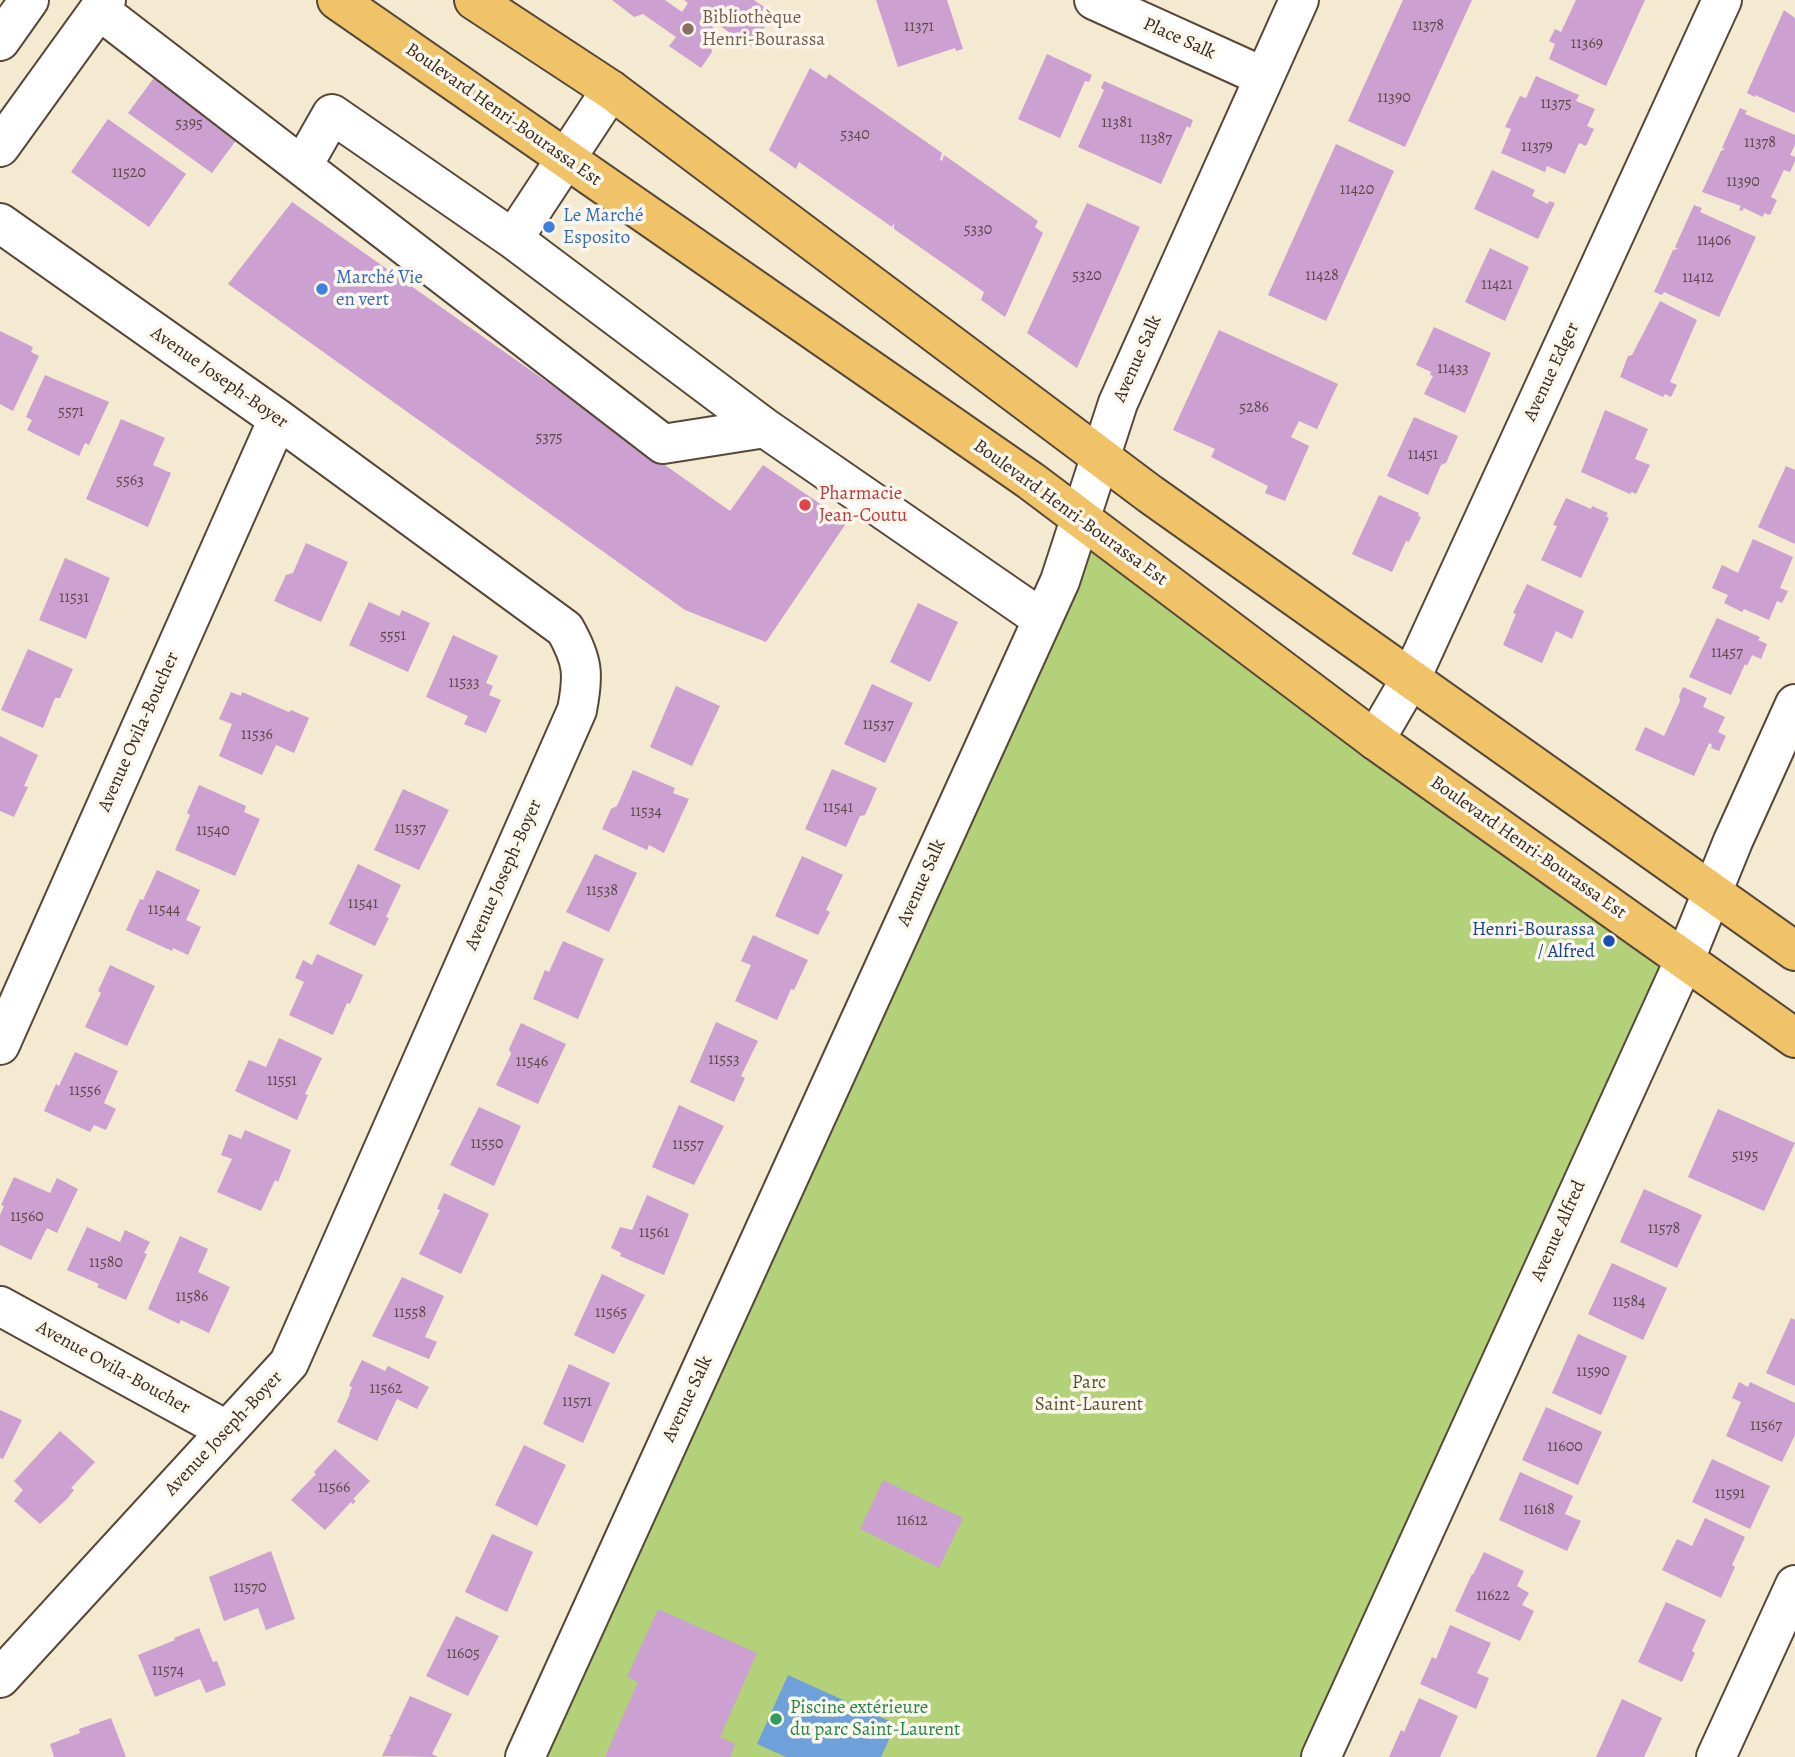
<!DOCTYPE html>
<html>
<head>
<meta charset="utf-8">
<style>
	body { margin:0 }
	canvas { display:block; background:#f4e9d1 }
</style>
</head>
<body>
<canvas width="1795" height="1757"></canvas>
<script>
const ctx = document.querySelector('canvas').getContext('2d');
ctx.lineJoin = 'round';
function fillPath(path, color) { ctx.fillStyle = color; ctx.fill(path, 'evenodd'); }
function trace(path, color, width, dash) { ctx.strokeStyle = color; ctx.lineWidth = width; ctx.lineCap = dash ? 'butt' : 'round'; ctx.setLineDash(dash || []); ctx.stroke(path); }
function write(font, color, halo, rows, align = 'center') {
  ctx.font = font + ' Alegreya,serif'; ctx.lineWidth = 7; ctx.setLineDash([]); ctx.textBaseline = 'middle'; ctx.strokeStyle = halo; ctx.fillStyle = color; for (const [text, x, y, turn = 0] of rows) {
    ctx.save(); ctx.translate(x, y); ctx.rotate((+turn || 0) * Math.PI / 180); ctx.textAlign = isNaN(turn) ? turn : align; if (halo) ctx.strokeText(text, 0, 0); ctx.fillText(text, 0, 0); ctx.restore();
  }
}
fillPath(new Path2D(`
	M1096 531 1679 948 1315 1757H529Z`), '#b3d178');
fillPath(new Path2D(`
	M788 1675 896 1724 881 1757H786L757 1744Z`), '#6ea1da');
fillPath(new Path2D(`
	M612 0H665L682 12 688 3 684 0H754L774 14 750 47 716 23 709 34 712 52 701 68 669 46 676 37 643 14 634 17Z
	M876 0H947L963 49 956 51 955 48 898 67Z
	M1403 0H1472L1405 147 1348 121Z
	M1576 0H1645L1606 86 1549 59 1555 44 1549 41 1555 29 1561 32Z
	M1784 10 1795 18V113L1755 95V97L1747 93Z
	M1047 54 1092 75 1089 82 1085 81 1060 138 1018 119Z
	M810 68 826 79 829 74 942 153 940 160 942 161 944 155 1038 221 1035 227 1043 233 1005 317 981 300 984 292 894 229V222L892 227 799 162 796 169 769 150Z
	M159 71 243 131 212 173 128 113Z
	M1536 76 1579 95 1576 101 1595 109 1587 126 1594 129 1586 146 1579 143 1565 174 1547 166 1545 172 1501 153 1511 129 1505 127 1520 96 1526 98Z
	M1104 81 1193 120 1190 128 1187 126 1161 184 1078 147 1104 90 1101 88Z
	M1740 108 1747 111 1745 114 1795 135V145L1790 155 1795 157V161L1790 172 1784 170 1771 197 1777 200 1770 215 1764 213 1763 217 1744 208 1742 211 1739 210 1741 206 1702 192 1721 151 1725 149 1722 148Z
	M108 119 186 174 149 227 71 172Z
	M1336 144 1394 171 1326 321 1268 295Z
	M1492 170 1535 190 1532 196 1548 204 1549 201 1555 203 1538 239 1474 209Z
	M292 202 730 511 763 465 847 522 766 642 685 610 228 284Z
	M1087 203 1140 227 1077 368 1027 333Z
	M1694 205 1702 208 1700 212 1756 237 1719 317 1664 292 1662 295 1654 292 1673 250 1678 249 1675 247Z
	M1490 248 1529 267 1505 321 1465 302Z
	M1660 301 1697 320 1670 382 1677 385 1671 397 1665 394 1663 397 1620 377 1628 356 1632 355Z
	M1434 327 1491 353 1465 413 1424 394 1433 376 1430 375 1431 372 1416 365Z
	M1219 330 1338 384 1317 429 1299 421 1291 437 1309 446 1285 501 1265 493 1268 486 1211 457 1215 449 1173 430Z
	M0 331 33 347 31 352 39 356 13 411 0 404Z
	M45 375 109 402 89 445 85 443 79 456 27 430 32 420 26 417Z
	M1605 410 1648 429 1635 459 1650 465 1636 494 1632 492 1630 494 1581 472Z
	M1414 417 1458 436 1446 463 1441 465 1428 495 1387 476Z
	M121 419 165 438 153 465 171 473 148 527 86 499Z
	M1786 466 1795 470V544L1758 527Z
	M1379 495 1419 513 1418 516 1421 517 1409 542 1406 541 1392 572 1352 554Z
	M1566 498 1591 509 1592 506 1608 513 1606 516 1609 518 1581 578 1541 560 1557 526 1553 525Z
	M1753 539 1793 557 1780 588 1788 591 1782 603 1777 601 1769 620 1744 609 1742 612 1724 603 1728 595 1712 588 1722 565 1738 573Z
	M306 543 348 562 321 622 274 601 286 575 293 573Z
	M65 558 110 578 86 639 39 620Z
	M1527 584 1584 611 1572 639 1556 631 1542 663 1503 645 1516 614 1513 613Z
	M369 602 399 616 402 610 430 623 408 672 349 645Z
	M918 603 958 622 930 682 890 662Z
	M1717 618 1760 637 1758 640 1767 644 1761 659 1752 655 1747 666 1745 664 1731 695 1689 677Z
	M453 635 498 656 486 683 493 686 489 695 501 700 486 733 464 724 468 716 426 697Z
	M28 649 73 669 60 698H55L43 728 1 710Z
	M872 684 913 703 885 763 844 744Z
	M676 686 720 706 692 766 650 747Z
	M1683 687 1707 698 1703 707 1725 717 1718 732 1726 736 1719 751 1711 748 1712 745 1709 743 1694 776 1635 750 1645 727 1664 736 1680 701 1679 696Z
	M231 692 241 696 242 692 289 712 291 710 309 718 294 753 276 745 262 775 219 756 232 724 219 719Z
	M0 736 38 755 24 786 28 787 14 817 0 811Z
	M832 769 877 788 865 815 860 816 846 847 805 829Z
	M633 770 675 788 673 793 689 799 664 853 649 845 647 850 602 829 611 809 617 806Z
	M199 785 246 806 244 812 260 819 235 876 175 850 190 815 187 813Z
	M403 789 449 810 419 870 374 850Z
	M595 854 637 873 609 932 566 912Z
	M802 856 843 875 826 910 830 912 818 935 775 916Z
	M358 864 401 885 386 917 389 918 375 946 329 924Z
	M157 870 200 890 186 920 201 927 188 955 173 948 172 951 126 930 140 899 143 900Z
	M753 935 808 960 794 990 791 989 777 1020 735 1001 751 965 741 961Z
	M563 941 604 959 578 1019 533 999 545 970 549 972Z
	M317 954 363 975 350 1004 347 1003 333 1035 289 1015 304 982 295 978 303 960 312 965Z
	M110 965 155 986 127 1046 85 1027 101 993 98 991Z
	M716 1022 758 1041 741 1076 745 1078 734 1102 690 1082Z
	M521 1023 566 1044 538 1104 496 1085 511 1054 509 1049Z
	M279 1038 322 1058 305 1094 308 1095 297 1120 235 1091 249 1060 266 1067Z
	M75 1052 118 1071 104 1103 116 1109 106 1130 94 1125 90 1132 44 1111 56 1084 59 1086Z
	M679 1105 724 1126 694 1185 652 1167Z
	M479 1107 521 1126 494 1186 450 1165Z
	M1718 1109 1795 1143 1764 1211 1688 1177Z
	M245 1130 291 1150 278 1182 275 1180 261 1211 217 1192 232 1159 221 1155 229 1134 241 1139Z
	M14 1177 50 1193 57 1178 78 1189 57 1233 47 1228 31 1260 0 1245V1215L4 1206 1 1205Z
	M1644 1189 1702 1215 1677 1268 1620 1242Z
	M444 1193 489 1214 461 1274 419 1254 440 1210 437 1209Z
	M647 1195 689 1214 664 1275 620 1256 621 1253 611 1248 620 1227 632 1230Z
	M87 1227 120 1242 125 1230 150 1242 144 1253 147 1254 126 1300 97 1287 99 1284 67 1270Z
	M180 1236 208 1249 198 1272 230 1287 209 1333 181 1320 179 1324 148 1309Z
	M1612 1263 1667 1288 1643 1340 1588 1314Z
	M602 1274 645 1295 614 1354 574 1335Z
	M402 1277 444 1296 425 1337 437 1342 429 1359 372 1336Z
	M1791 1318 1795 1320V1386L1766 1373Z
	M1578 1334 1627 1356 1601 1415 1552 1393Z
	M362 1360 385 1371 388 1366 429 1387 417 1409 397 1399 377 1441 337 1422 350 1394H349L352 1387 349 1386Z
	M569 1364 610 1383 583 1443 543 1424Z
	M1739 1382 1748 1387 1750 1382 1795 1403V1435L1782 1462 1726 1436 1741 1402 1732 1398Z
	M1546 1407 1602 1432 1578 1485 1522 1460Z
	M0 1410 22 1420 3 1459 0 1458Z
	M60 1431 95 1462 71 1488 74 1490 67 1499 40 1524 14 1501 23 1490 14 1481Z
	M524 1445 566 1465 537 1526 495 1505Z
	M335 1449 370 1481 353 1499 356 1501 353 1504 351 1502 325 1530 291 1500 316 1474 314 1472Z
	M1712 1459 1770 1486 1750 1529 1692 1502Z
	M1520 1472 1573 1496 1565 1514 1581 1521 1567 1551 1499 1520Z
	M883 1480 963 1518 939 1568 860 1529Z
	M1705 1518 1745 1537 1732 1565 1735 1567 1721 1598 1662 1570 1677 1539 1692 1546Z
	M492 1534 533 1552 507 1612 465 1592Z
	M271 1551 295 1619 266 1630 258 1608 224 1621 209 1577Z
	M1484 1552 1524 1571 1517 1586 1529 1593 1522 1605 1534 1611 1520 1641 1455 1611 1472 1574 1473 1575Z
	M1666 1602 1706 1620 1692 1651 1695 1653 1682 1682 1638 1662Z
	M658 1609 757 1653 720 1737 735 1744 730 1757H605L638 1682 627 1677Z
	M456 1616 499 1636 468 1696 426 1676Z
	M1450 1625 1491 1643 1477 1673 1489 1678 1476 1709 1420 1684 1432 1657 1436 1659Z
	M199 1628 213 1662 217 1661 226 1685 206 1693 200 1679 155 1697 138 1655 175 1640 174 1638Z
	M410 1696 452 1714 432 1754 438 1757 382 1756 391 1737 389 1736 392 1734Z
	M1419 1698 1458 1716 1440 1757H1389L1401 1730 1404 1732Z
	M1622 1699 1662 1718 1644 1757H1596Z
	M111 1718 126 1757H54L50 1744 80 1733 79 1729Z`), '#cca0d0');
const minor = new Path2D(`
	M1094 0 1264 77
	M99 10 663 444 765 428 1042 619
	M0 41 29 0
	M0 147 106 0
	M303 165 332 114 513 239 765 428
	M0 223 278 419 565 629C583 661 584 674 577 710L289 1363 0 1678
	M513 239 611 90
	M1375 740 1411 678 1722 0
	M0 1045 278 419
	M0 1306 226 1430
	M525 1757 1060 581 1118 403 1299 0
	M1321 1757 1685 959 1733 841 1795 704
	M1716 1757 1795 1585`);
const major = new Path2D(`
	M337 0 1031 481 1375 740 1795 1038
	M474 0 611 90 1150 494 1795 951`);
trace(minor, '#574739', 42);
trace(major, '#574739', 42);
trace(minor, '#fff', 38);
trace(major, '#f1c369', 38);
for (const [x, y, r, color] of [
	[688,29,7,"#8d6e63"],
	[549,227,7,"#3f7fe0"],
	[322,289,7,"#3f7fe0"],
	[805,505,7,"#e0444e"],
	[1609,941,7,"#1a4fb4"],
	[776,1719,7,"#2e9e5b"]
]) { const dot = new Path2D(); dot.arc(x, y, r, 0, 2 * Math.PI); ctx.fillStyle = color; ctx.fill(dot); trace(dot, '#fbf7ec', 2.5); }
write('16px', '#5f484a', null, [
	["11378",1428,26],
	["11371",919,27],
	["11369",1587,44],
	["11390",1394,98],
	["11375",1556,104],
	["11381",1117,123],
	["5395",189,124],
	["5340",855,135],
	["11387",1156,139],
	["11378",1760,143],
	["11379",1537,147],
	["11520",129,173],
	["11390",1743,182],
	["11420",1357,190],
	["5330",978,230],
	["11406",1714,241],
	["5320",1087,276],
	["11428",1322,276],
	["11412",1698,278],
	["11421",1497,285],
	["11433",1453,369],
	["5286",1254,408],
	["5571",71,412],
	["5375",549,438],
	["11451",1423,455],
	["5563",130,481],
	["11531",74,598],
	["5551",393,636],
	["11457",1727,653],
	["11533",464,683],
	["11537",878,725],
	["11536",257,735],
	["11541",838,808],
	["11534",646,812],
	["11537",410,829],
	["11540",213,831],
	["11538",602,891],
	["11541",363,904],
	["11544",164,910],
	["11553",724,1060],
	["11546",532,1062],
	["11551",282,1081],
	["11556",85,1091],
	["11550",487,1144],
	["11557",688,1145],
	["5195",1745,1156],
	["11560",27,1217],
	["11578",1664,1229],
	["11561",654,1233],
	["11580",106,1263],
	["11586",192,1297],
	["11584",1629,1302],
	["11558",410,1313],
	["11565",611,1313],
	["11590",1593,1372],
	["11562",386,1389],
	["11571",577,1402],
	["11567",1766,1426],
	["11600",1565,1447],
	["11566",334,1488],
	["11591",1730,1494],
	["11618",1539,1510],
	["11612",912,1521],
	["11570",250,1588],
	["11622",1493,1596],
	["11605",463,1654],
	["11574",168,1671]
]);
write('19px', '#785e54', '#fbf7ec', [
	["Bibliothèque",702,18],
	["Henri-Bourassa",702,40]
], 'left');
write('19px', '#3b2a1e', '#fbf7ec', [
	["Place Salk",1179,39,24],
	["Boulevard Henri-Bourassa Est",503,115,35],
	["Avenue Salk",1138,359,-66],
	["Avenue Edger",1552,372,-65],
	["Avenue Joseph-Boyer",219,378,35],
	["Boulevard Henri-Bourassa Est",1070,513,36],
	["Avenue Ovila-Boucher",139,732,-66],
	["Boulevard Henri-Bourassa Est",1528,848,35],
	["Avenue Joseph-Boyer",504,875,-66],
	["Avenue Salk",922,883,-66],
	["Avenue Alfred",1559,1231,-66],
	["Avenue Ovila-Boucher",113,1368,29],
	["Avenue Salk",688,1399,-65],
	["Avenue Joseph-Boyer",224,1434,-47]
]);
write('19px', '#366cbe', '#fbf7ec', [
	["Le Marché",563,216],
	["Esposito",563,238],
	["Marché Vie",336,278],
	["en vert",336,300]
], 'left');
write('19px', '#be3a42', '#fbf7ec', [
	["Pharmacie",819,494],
	["Jean-Coutu",819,516]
], 'left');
write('19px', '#164399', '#fbf7ec', [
	["Henri-Bourassa",1595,930],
	["/ Alfred",1595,952]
], 'right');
write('19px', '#595434', '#fbf7ec', [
	["Parc",1089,1383],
	["Saint-Laurent",1089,1405]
]);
write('19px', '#27864d', '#fbf7ec', [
	["Piscine extérieure",790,1708],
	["du parc Saint-Laurent",790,1730]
], 'left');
</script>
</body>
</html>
